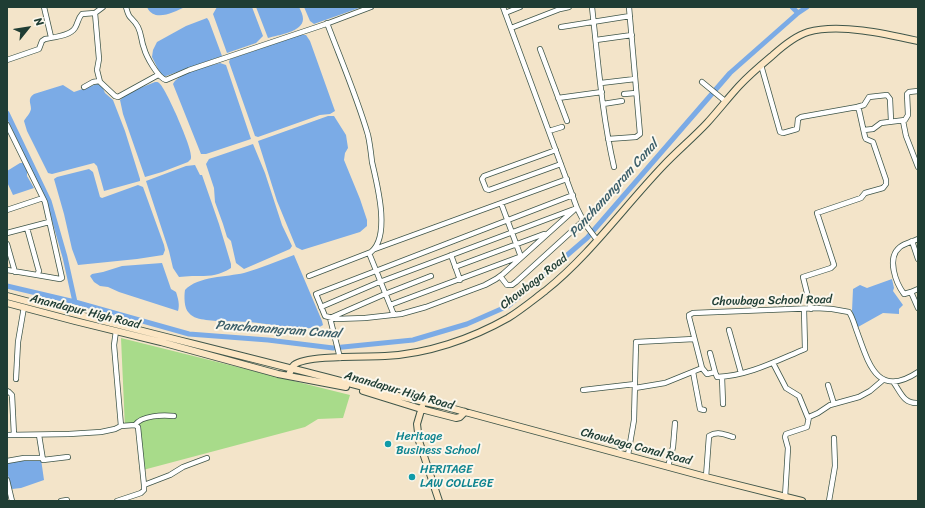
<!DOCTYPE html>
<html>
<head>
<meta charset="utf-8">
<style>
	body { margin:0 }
	#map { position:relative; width:925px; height:508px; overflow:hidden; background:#f3e4c9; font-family:Sriracha,sans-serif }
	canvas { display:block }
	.frame { position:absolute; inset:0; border:8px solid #1f3d34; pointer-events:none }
	.north { position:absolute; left:8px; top:8px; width:40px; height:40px; -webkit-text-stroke:3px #fbf7ec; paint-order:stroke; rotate:60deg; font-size:11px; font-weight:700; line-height:16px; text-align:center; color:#1f3d34 }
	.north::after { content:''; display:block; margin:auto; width:14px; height:18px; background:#1f3d34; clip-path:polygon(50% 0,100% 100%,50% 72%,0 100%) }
</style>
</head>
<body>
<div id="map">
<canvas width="925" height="508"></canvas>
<div class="frame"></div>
<div class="north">N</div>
</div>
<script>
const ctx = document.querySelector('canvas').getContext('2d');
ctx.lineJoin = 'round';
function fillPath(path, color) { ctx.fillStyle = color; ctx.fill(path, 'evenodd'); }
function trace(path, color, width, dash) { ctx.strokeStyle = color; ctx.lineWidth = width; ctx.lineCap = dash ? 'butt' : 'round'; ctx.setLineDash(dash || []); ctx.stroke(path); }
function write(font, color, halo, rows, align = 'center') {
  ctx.font = font + ' Sriracha,sans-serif'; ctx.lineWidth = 4; ctx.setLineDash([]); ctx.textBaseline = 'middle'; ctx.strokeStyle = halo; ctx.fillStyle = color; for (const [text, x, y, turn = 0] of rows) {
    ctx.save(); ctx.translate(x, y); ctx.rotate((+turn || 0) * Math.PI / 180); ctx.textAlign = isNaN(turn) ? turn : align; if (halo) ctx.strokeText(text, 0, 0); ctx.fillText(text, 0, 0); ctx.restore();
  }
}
fillPath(new Path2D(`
	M121 338 350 395 343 418 318 419 305 427 143 470 138 427 125 428Z`), '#a8db8a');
fillPath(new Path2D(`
	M147 7H185C174 12 154 23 147 7Z
	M217 7H252L263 36 256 43 227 53 213 14Z
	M256 7H299C301 11 303 15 303 19 303 32 278 35 268 38Z
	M304 7H362L314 24 310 21Z
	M207 18 209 21 222 56 166 76H163L160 73 152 57 153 50 157 42 186 26Z
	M300 35H306L310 41 335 111 330 114 320 115 258 137 255 136 229 62 230 59Z
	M220 63 226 65 251 139 206 154H201L173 84C178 73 209 66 220 63Z
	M155 82C158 82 158 82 160 84 167 91 192 148 191 156 191 160 191 159 188 162L162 172 145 177 123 114 120 100 130 92Z
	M97 84 102 86 105 93 113 100 125 131 140 179V181L104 191 97 166 94 163 52 174 48 173 27 131 24 121C26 117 30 114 31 109 31 103 27 99 34 94L63 85 74 92Z
	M328 116H334L346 135 348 148 345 153 344 160 360 199 367 220V226L360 232 302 250 296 247 277 201 258 141Z
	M253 144 265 173 282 225 292 246 290 249 244 269 236 263 231 241 227 237 223 224 215 202 214 188 206 164 209 159Z
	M20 163H23L27 171V176L34 188 13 195 7 182V171Z
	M195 165 200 175H202L219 224 231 264V268C217 277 207 276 192 276 187 276 183 277 179 277L173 268 169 251 146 181 186 166Z
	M89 169 93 172 100 197 102 198 138 185 143 187 164 245 165 250 163 255 137 259 78 265 72 249 64 214 54 179 57 177Z
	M294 255 322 321 323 325C320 327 318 328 314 328 293 329 271 324 249 322 235 321 220 322 206 320 200 319 193 318 189 313 184 309 184 296 185 290 198 276 227 277 244 273 261 268 277 261 294 255Z
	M162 263 171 289 176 292C178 298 180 305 178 311L119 292 108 287 100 286 94 282 90 276 92 274 103 272 122 266Z
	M892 279 894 288 893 291 903 305 899 309V314L883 313 858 327 852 311 853 289 860 285 867 288Z
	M41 459 44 480 21 488 12 489 7 472V463L28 460Z`), '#7babe6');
trace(new Path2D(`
	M792 7 798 13
	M7 113 49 201 65 257 75 302
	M7 286 75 302 189 334 268 340 333 348 413 340 467 324 508 306 587 238 730 73 798 13 807 7`), '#7babe6', 5);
const street = new Path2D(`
	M44 7 51 37
	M126 7C127 10 128 16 131 18 134 21 136 23 138 27 142 35 141 41 144 48 146 56 158 78 166 80L189 70 326 24 371 7
	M503 7 577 208 585 224 597 240
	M592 7C598 61 602 115 614 167
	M95 13 99 59 97 70 100 82
	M505 13 520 7
	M561 27 630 16
	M511 28 560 9 569 7
	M596 40 632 35
	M540 49 567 121
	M7 60 39 49 42 41 45 39C54 37 70 36 75 28 78 23 78 18 82 14L95 13 103 7
	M761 65 780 132 783 133 797 129 798 119 801 117 857 107 859 110 865 137 866 139 873 142 886 180V184L883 188 865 193 861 198 817 213 834 265 831 268 803 277 811 309
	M702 82 725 101
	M601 83 635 79
	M84 87 93 82 99 81 115 96 118 97 158 75
	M624 94 636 93
	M558 98 602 92
	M603 104 622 101
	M857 107 864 105 869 97 887 95 890 99 891 121
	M903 121 906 136 918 167
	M7 125 45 202 62 278 60 279 37 275
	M864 130 873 129 881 123 905 120 908 115 907 94 909 92 918 91
	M549 131 562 127
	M608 139 636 137 640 134 629 7
	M556 150 484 176 482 179 486 189 489 190 561 164
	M573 195 316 294 325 316 336 319 365 318 401 314 426 307 485 285 496 279 503 274 574 210
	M501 203 521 257
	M7 210 43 198
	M7 233 49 222
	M918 239C912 242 905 243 900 247 886 258 896 283 904 294L911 292 918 308
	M912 241 918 259
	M7 244 15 272
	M375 249 567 179
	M369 253 394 315
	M451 255 460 280
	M455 267 544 234
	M7 270 37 275 39 271 38 268 27 228
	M309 276 371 252C391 236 377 184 372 162 371 153 370 144 368 135 357 97 341 60 327 23
	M500 276 507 285H512L516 282 583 221
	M911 292 918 289
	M390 305 519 257
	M321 307 377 283 577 208
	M729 330 741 373
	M710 353 715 372
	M340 358 330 318 385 294 431 276
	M773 363 786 388 799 396 808 418
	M702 368 707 374 715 372 717 377C748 376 776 361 805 349L804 309
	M693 372 700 409 704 410
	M722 377 723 404
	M16 379 18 342 24 307
	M894 383C901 393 904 404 918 403
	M828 385 834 404
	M635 388 665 383 702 368 689 317V315L693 313 816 308 832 309 849 312C852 316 854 323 856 329 868 361 876 400 918 372
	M583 390 635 384
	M7 391 9 392 12 395 14 435
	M135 425C142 415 163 415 174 416
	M121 426 135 425 138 427 144 485
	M7 435 69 434 101 432 115 429 121 426 114 345 116 331
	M39 435 43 460 68 457
	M628 455 634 420 636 342 694 339
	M7 461 24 458H42
	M668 467 673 447 675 423
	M706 477 709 436C717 431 724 434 733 437
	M7 480 12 501
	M785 497 788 448 785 437 786 434 807 427 809 417 818 413 830 405 859 397 870 391 883 380
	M61 501 67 500
	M117 501 141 493 144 490V485L170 475 183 467 207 458
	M829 501 835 466 834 438`);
const secondary = new Path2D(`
	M7 296C101 321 195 344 289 368 341 380 391 396 443 406L706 477 802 501
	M7 303 75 321 161 342 278 374 346 387
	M289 375C290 372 291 368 294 365 306 355 366 357 385 356 427 354 471 339 508 318 521 310 533 300 545 291 590 255 623 208 663 166 677 151 693 138 707 123 718 111 728 98 739 86 750 74 761 65 773 55 783 46 795 36 808 32 839 23 887 34 918 41
	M363 391 421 409 456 418 460 417 465 412
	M422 407 417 424 419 441 439 501`);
trace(street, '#3f564a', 6);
trace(secondary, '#3f564a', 8);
trace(street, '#fff', 4.5);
trace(secondary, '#fce6c4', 6);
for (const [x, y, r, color] of [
	[388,444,4,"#0f9aa8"],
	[412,477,4,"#0f9aa8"]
]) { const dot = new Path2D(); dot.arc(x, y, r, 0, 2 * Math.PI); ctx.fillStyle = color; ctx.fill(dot); trace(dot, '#fbf7ec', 1.5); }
write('12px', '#1f3d34', '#fbf7ec', [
	["Chowbaga Road",534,282,-38],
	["Chowbaga School Road",772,301,-1],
	["Anandapur High Road",85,312,14],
	["Anandapur High Road",399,391,16],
	["Chowbaga Canal Road",636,447,15]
]);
write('12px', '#0d838f', '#fbf7ec', [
	["Heritage",396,437],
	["Business School",396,451],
	["HERITAGE",420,470],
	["LAW COLLEGE",420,484]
], 'left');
write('italic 13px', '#3b5e69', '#fbf7ec', [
	["Panchanangram Canal",614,189,-48],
	["Panchanangram Canal",278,330,4]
]);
</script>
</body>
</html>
